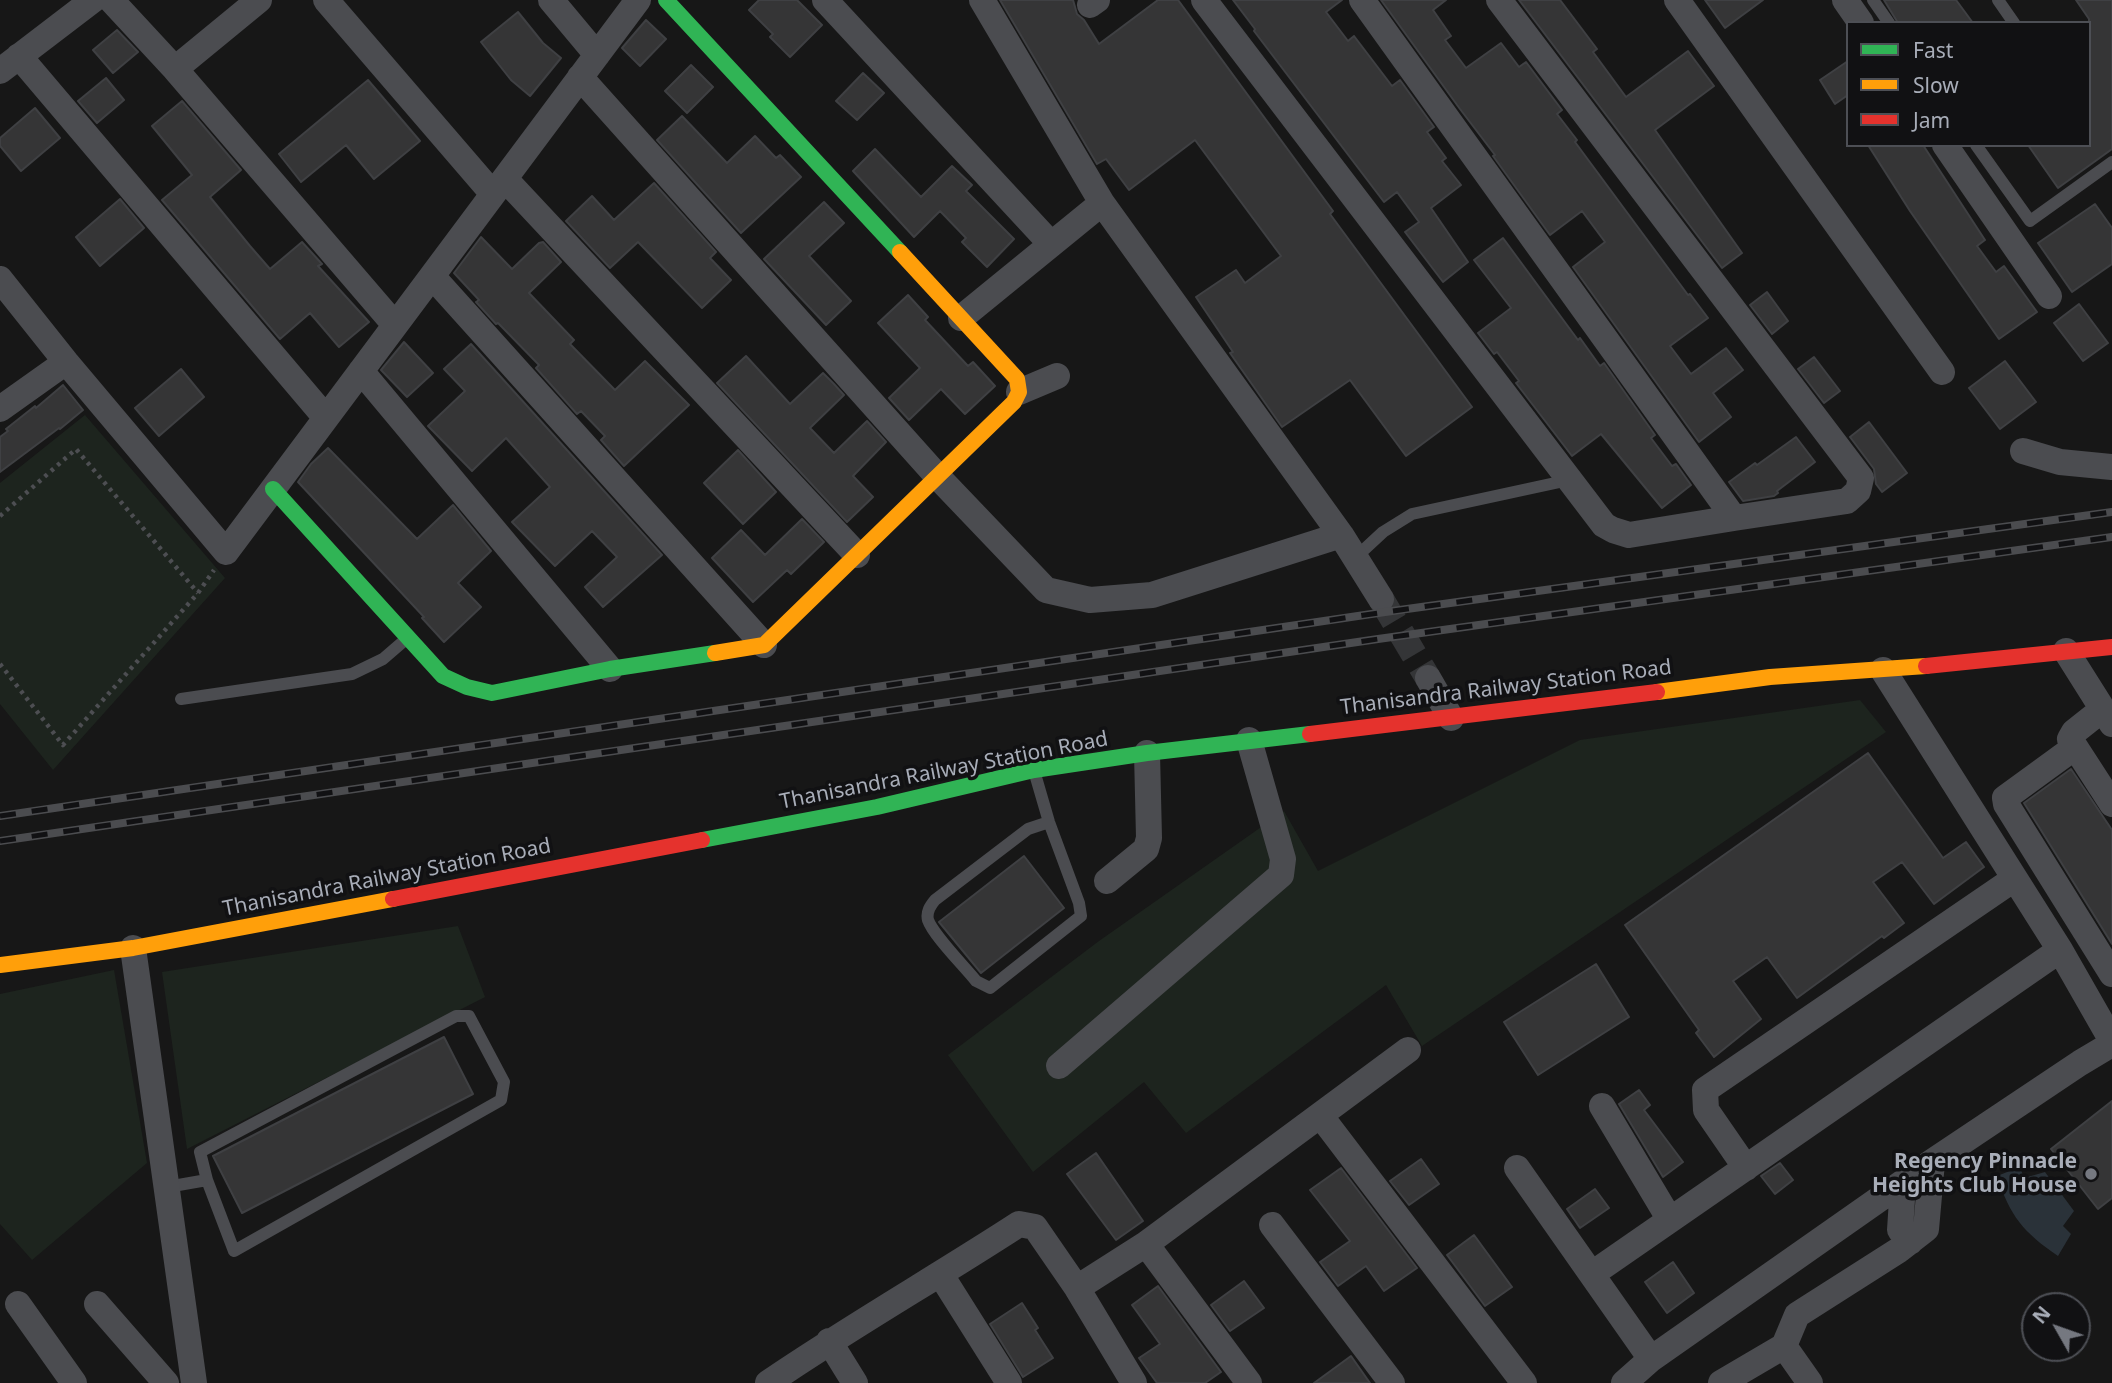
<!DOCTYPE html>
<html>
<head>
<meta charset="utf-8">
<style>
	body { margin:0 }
	#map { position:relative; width:2112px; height:1383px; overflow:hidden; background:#171717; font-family:"Noto Sans",sans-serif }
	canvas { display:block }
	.legend { position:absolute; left:1846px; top:21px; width:245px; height:126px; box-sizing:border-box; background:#111113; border:2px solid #4d4f55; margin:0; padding:9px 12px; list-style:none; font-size:21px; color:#a8adb8 }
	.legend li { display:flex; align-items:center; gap:14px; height:35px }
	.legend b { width:35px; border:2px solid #4d4f55 }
	.north { position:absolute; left:2021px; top:1292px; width:70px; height:70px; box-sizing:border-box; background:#111113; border:2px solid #4d4f55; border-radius:50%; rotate:310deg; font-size:19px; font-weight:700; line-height:28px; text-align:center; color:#a8adb8 }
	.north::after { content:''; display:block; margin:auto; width:24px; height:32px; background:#757880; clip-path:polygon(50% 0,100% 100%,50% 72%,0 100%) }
</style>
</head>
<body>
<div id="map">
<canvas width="2112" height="1383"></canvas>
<ul class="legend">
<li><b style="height:9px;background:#30b455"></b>Fast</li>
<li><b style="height:9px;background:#ff9f0a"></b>Slow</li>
<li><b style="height:9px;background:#e5322d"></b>Jam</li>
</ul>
<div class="north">N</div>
</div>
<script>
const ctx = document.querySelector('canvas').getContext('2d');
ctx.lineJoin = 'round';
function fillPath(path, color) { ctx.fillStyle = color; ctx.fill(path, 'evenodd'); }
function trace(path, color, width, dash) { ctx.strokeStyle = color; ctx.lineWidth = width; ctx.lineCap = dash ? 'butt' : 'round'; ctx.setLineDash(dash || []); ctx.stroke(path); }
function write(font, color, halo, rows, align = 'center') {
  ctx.font = font + ' "Noto Sans",sans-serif'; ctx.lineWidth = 7; ctx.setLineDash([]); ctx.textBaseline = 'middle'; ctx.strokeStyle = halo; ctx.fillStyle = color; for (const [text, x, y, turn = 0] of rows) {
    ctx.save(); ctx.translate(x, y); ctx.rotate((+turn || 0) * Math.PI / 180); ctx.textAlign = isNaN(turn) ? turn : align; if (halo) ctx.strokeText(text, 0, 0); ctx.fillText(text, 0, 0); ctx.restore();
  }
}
fillPath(new Path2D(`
	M85 415 225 578 53 770 0 704V483Z
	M1860 700 1886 732 1422 1046 1386 985 1186 1133 1144 1082 1033 1172 948 1055 1099 941 1284 811 1318 871 1580 740Z
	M458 926 485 997 187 1149 162 972Z
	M114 970 147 1163 32 1260 0 1224V994Z`), '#1d241e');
fillPath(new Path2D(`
	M2020 1167 2024 1178 2045 1172 2074 1211 2063 1226 2071 1234 2058 1256C2023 1232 2010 1216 1997 1176Z`), '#2a3239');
const building = new Path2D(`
	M759 0H797L822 25 790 57 770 37 773 34 749 10Z
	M1000 0H1073L1077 14 1084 20 1099 44 1158 0H1178L1333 211 1330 214 1472 407 1406 456 1350 380 1282 427 1230 353 1233 352 1196 297 1236 270 1245 283 1281 256 1195 140 1129 190 1106 159 1097 164Z
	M1233 0H1342L1326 12 1348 41 1354 36 1392 86 1400 80 1434 127 1427 132 1446 158 1442 161 1461 185 1431 208 1468 262 1443 282 1405 232 1419 222 1397 192 1384 202 1254 31 1255 29Z
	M1381 0H1446L1433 10 1451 36 1445 40 1466 68 1501 43 1519 67 1526 62 1562 110 1557 114 1577 140 1575 142 1688 295 1690 294 1708 318 1670 346 1691 374 1726 348 1743 370 1713 393 1731 417 1699 442 1573 267 1605 242 1582 211 1550 235 1493 156 1495 155 1460 109Z
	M1519 0H1560L1597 49 1593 52 1626 97 1688 51 1714 86 1655 130 1742 253 1722 268Z
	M1705 0H1763L1725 28Z
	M1884 0H1956L1973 23H1898Z
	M2076 0H2112V149L2058 188 2028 145H2089V19Z
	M518 12 543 43 561 58 530 96 511 80 481 42Z
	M646 20 666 39 640 66 622 48Z
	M117 30 138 52 113 73 93 50Z
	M1848 61V95L1835 104 1820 80Z
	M691 65 713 87 687 113 665 91Z
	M863 73 884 93 857 120 836 101Z
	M106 78 124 100 97 123 78 101Z
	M368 80 420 141 374 179 346 145 301 182 279 154Z
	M182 101 241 170 210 197 250 246 270 269 302 242 322 264 318 266 369 322 339 347 310 313 280 339 162 200 192 175 152 126Z
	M35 108 60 138 21 171 0 146V138Z
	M682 116 727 163 755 136 776 158 780 155 801 177 741 233 657 140Z
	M1868 145H1923L1985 240 1977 246 1996 272 2004 266 2037 312 1999 339 1910 211Z
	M875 149 921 197 952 166 972 185 966 191 1014 239 987 267 962 242 966 238 940 211 914 237 853 171Z
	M654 183 716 252 710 258 731 280 702 308 638 242 610 268 566 221 592 196 614 220Z
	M120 199 144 228 100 266 76 237Z
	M824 202 844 223 809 256 851 301 826 325 764 259Z
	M2095 204 2112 228V264L2072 292 2038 243Z
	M481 237 512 269 539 243 543 242 561 262 529 293 574 340 570 344 615 390 645 361 689 405 624 466 601 440 605 436 581 411 577 414 536 368 539 365 498 323 496 324 476 302 479 300 454 273Z
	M1503 238 1578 340 1580 338 1600 366 1604 363 1655 435 1651 438 1672 466 1676 464 1691 485 1662 508 1601 434 1572 456 1516 383 1519 381 1497 352 1494 354 1478 333 1511 308 1474 260Z
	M1767 292 1788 321 1772 334 1750 305Z
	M908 295 928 317 925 320 968 366 973 362 995 386 965 414 941 389 909 420 889 398 920 368 878 323Z
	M2079 304 2108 343 2083 361 2054 323Z
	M404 342 433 373 407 397 381 370Z
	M471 344 662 555 603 607 585 587 617 557 592 531 555 566 512 522 550 487 506 438 472 471 428 426 465 391 444 369Z
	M746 356 790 404 823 373 834 384 844 395 810 428 834 453 867 421 886 442 853 476 873 497 847 522 717 383Z
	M1814 357 1840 391 1824 403 1798 369Z
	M2005 361 2036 402 2000 429 1969 388Z
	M181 369 204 397 159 436 135 408Z
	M63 385 83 410 60 429 59 428 0 472V437L8 431 6 429 35 406 36 408Z
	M1869 422 1907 473 1882 492 1876 484 1874 469 1850 437Z
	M1796 437 1815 462 1777 491 1778 493 1774 496 1743 501 1729 482 1755 463 1757 465Z
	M328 448 417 539 453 505 491 551 458 583 481 607 444 642 422 618 424 617 298 482 311 464Z
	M738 450 776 492 743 524 704 483Z
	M802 519 824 542 791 574 787 570 753 602 712 558 741 530 765 555Z
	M1868 753 1943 858 1966 842 1984 867 1934 904 1902 862 1873 882 1904 923 1884 938 1882 936 1797 998 1767 957 1733 981 1761 1019 1714 1057 1696 1033 1699 1030 1625 925Z
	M2071 769 2112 830V944L2024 803Z
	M1024 856 1064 908 981 973 939 922Z
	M1596 964 1629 1017 1538 1075 1504 1022Z
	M444 1037 473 1094 242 1213 213 1156Z
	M1639 1090 1650 1105 1644 1110 1683 1162 1663 1177 1619 1104Z
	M2112 1101V1198L2098 1209 2051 1149Z
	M1096 1153 1143 1221 1116 1240 1067 1174Z
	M1421 1159 1439 1184 1409 1205 1390 1181Z
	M1780 1163 1793 1180 1775 1194 1761 1176Z
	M1341 1168 1417 1268 1384 1291 1366 1266 1338 1286 1320 1262 1350 1241 1310 1190Z
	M1595 1189 1609 1208 1580 1228 1567 1209Z
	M1474 1235 1512 1287 1485 1306 1447 1255Z
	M1673 1262 1694 1293 1667 1313 1645 1282Z
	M1244 1281 1264 1308 1230 1331 1211 1305Z
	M1158 1286 1221 1372 1205 1383H1157L1139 1358 1160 1344 1132 1305Z
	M1022 1303 1038 1328 1035 1330 1053 1358 1023 1377 990 1324Z
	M1351 1356 1370 1383H1314Z`);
fillPath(building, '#353536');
trace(building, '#3f4043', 2);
trace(new Path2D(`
	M1381 599 1428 678`), '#343537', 26, [26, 13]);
trace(new Path2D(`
	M0 516 76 449 198 593
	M0 664 63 745 198 593 214 570`), '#4d4e52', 4.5, [3.5, 5]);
trace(new Path2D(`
	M1873 0 1889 23
	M1998 0 2014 23
	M1976 145 2030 221 2112 162
	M1355 558 1383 532 1412 514 1569 480
	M181 699 352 674 383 659 405 640
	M1035 774 1049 822 1079 903 1081 916 990 988 976 981C965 967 933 935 928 920 926 912 930 906 935 900L1028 829 1049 822
	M167 1187 207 1180 200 1152 456 1016H469L504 1082 501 1100 234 1251 207 1180`), '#4b4c50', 12);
trace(new Path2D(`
	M111 0 175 69 395 325
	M326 0 493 194
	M551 0 597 55
	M825 0 1051 244
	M982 0 1102 203 1341 535 1381 599
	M1204 0 1604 525 1613 530 1629 535 1734 518
	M1362 0 1734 518 1847 501 1858 491 1861 478 1499 0
	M1677 0 1942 372
	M1845 0 1861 23
	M1090 5 1097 0
	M19 56 326 418
	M175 69 259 0
	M0 71 93 0
	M580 77 938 477 1046 590 1090 600 1152 595 1341 535
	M1945 145 2049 296
	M505 179 857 555
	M432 276 764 645
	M0 279 66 362 226 552 638 0
	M961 318 1102 203
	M361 371 610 669
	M1019 392 1057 376
	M0 409 66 362
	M2023 451 2060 462 2112 467
	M2066 651 2112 724
	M1883 670 2060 950 2112 1041
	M1428 678 1451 718
	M2103 709 2074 732 2070 739 2112 804
	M2075 747 2005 798 2006 804 2112 974
	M1107 881 1146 849 1149 838 1147 753
	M133 948 194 1383
	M1059 1066 1281 875 1283 859 1249 740
	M1602 1106 1670 1220
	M1320 1115 1524 1383
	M1517 1168 1651 1359
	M1746 1168 1706 1110 1705 1090 2014 879
	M1903 1184 1900 1230 1910 1242
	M1272 1225 1392 1383
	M1146 1244 1249 1383
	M1592 1274 2060 950
	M941 1275 1009 1383
	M1077 1288 1146 1244 1408 1050
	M18 1304 74 1383
	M97 1304 166 1383
	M829 1341 855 1383
	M1784 1346 1810 1383
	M768 1383C850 1327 936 1278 1019 1224L1035 1227 1077 1288 1134 1383
	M1624 1383 1651 1359 1932 1162 2080 1063 2112 1044
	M1721 1383 1784 1346 1797 1315 1899 1250 1926 1229 1932 1162`), '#4b4c50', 26);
trace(new Path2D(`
	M666 0 900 252
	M273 489 443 676 467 687 492 693 610 669 715 653
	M702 840 877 807 1034 770 1147 753 1310 734`), '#30b455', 16);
trace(new Path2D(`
	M715 653 764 645 1014 402 1019 392 1017 379 900 252
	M1657 692 1770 677 1926 666
	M0 965 133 948 393 899`), '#ff9f0a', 16);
trace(new Path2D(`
	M1926 666 2112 647
	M1310 734 1657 692
	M393 899 702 840`), '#e5322d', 16);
const rail = new Path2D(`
	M0 816 1385 612 2112 512
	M0 841 1378 639 2112 537`);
trace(rail, '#4b4c4f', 8);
trace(rail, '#111113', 5, [16]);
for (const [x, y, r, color] of [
	[2091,1174,7,"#757880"]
]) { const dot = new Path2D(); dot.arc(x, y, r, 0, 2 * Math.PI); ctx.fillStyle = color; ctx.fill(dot); trace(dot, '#111113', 2.5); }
write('21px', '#a8adb8', '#111113', [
	["Thanisandra Railway Station Road",1506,688,-7],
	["Thanisandra Railway Station Road",944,771,-11],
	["Thanisandra Railway Station Road",387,878,-11]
]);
write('bold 21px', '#a8adb8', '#111113', [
	["Regency Pinnacle",2077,1162],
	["Heights Club House",2077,1186]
], 'right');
</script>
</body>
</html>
